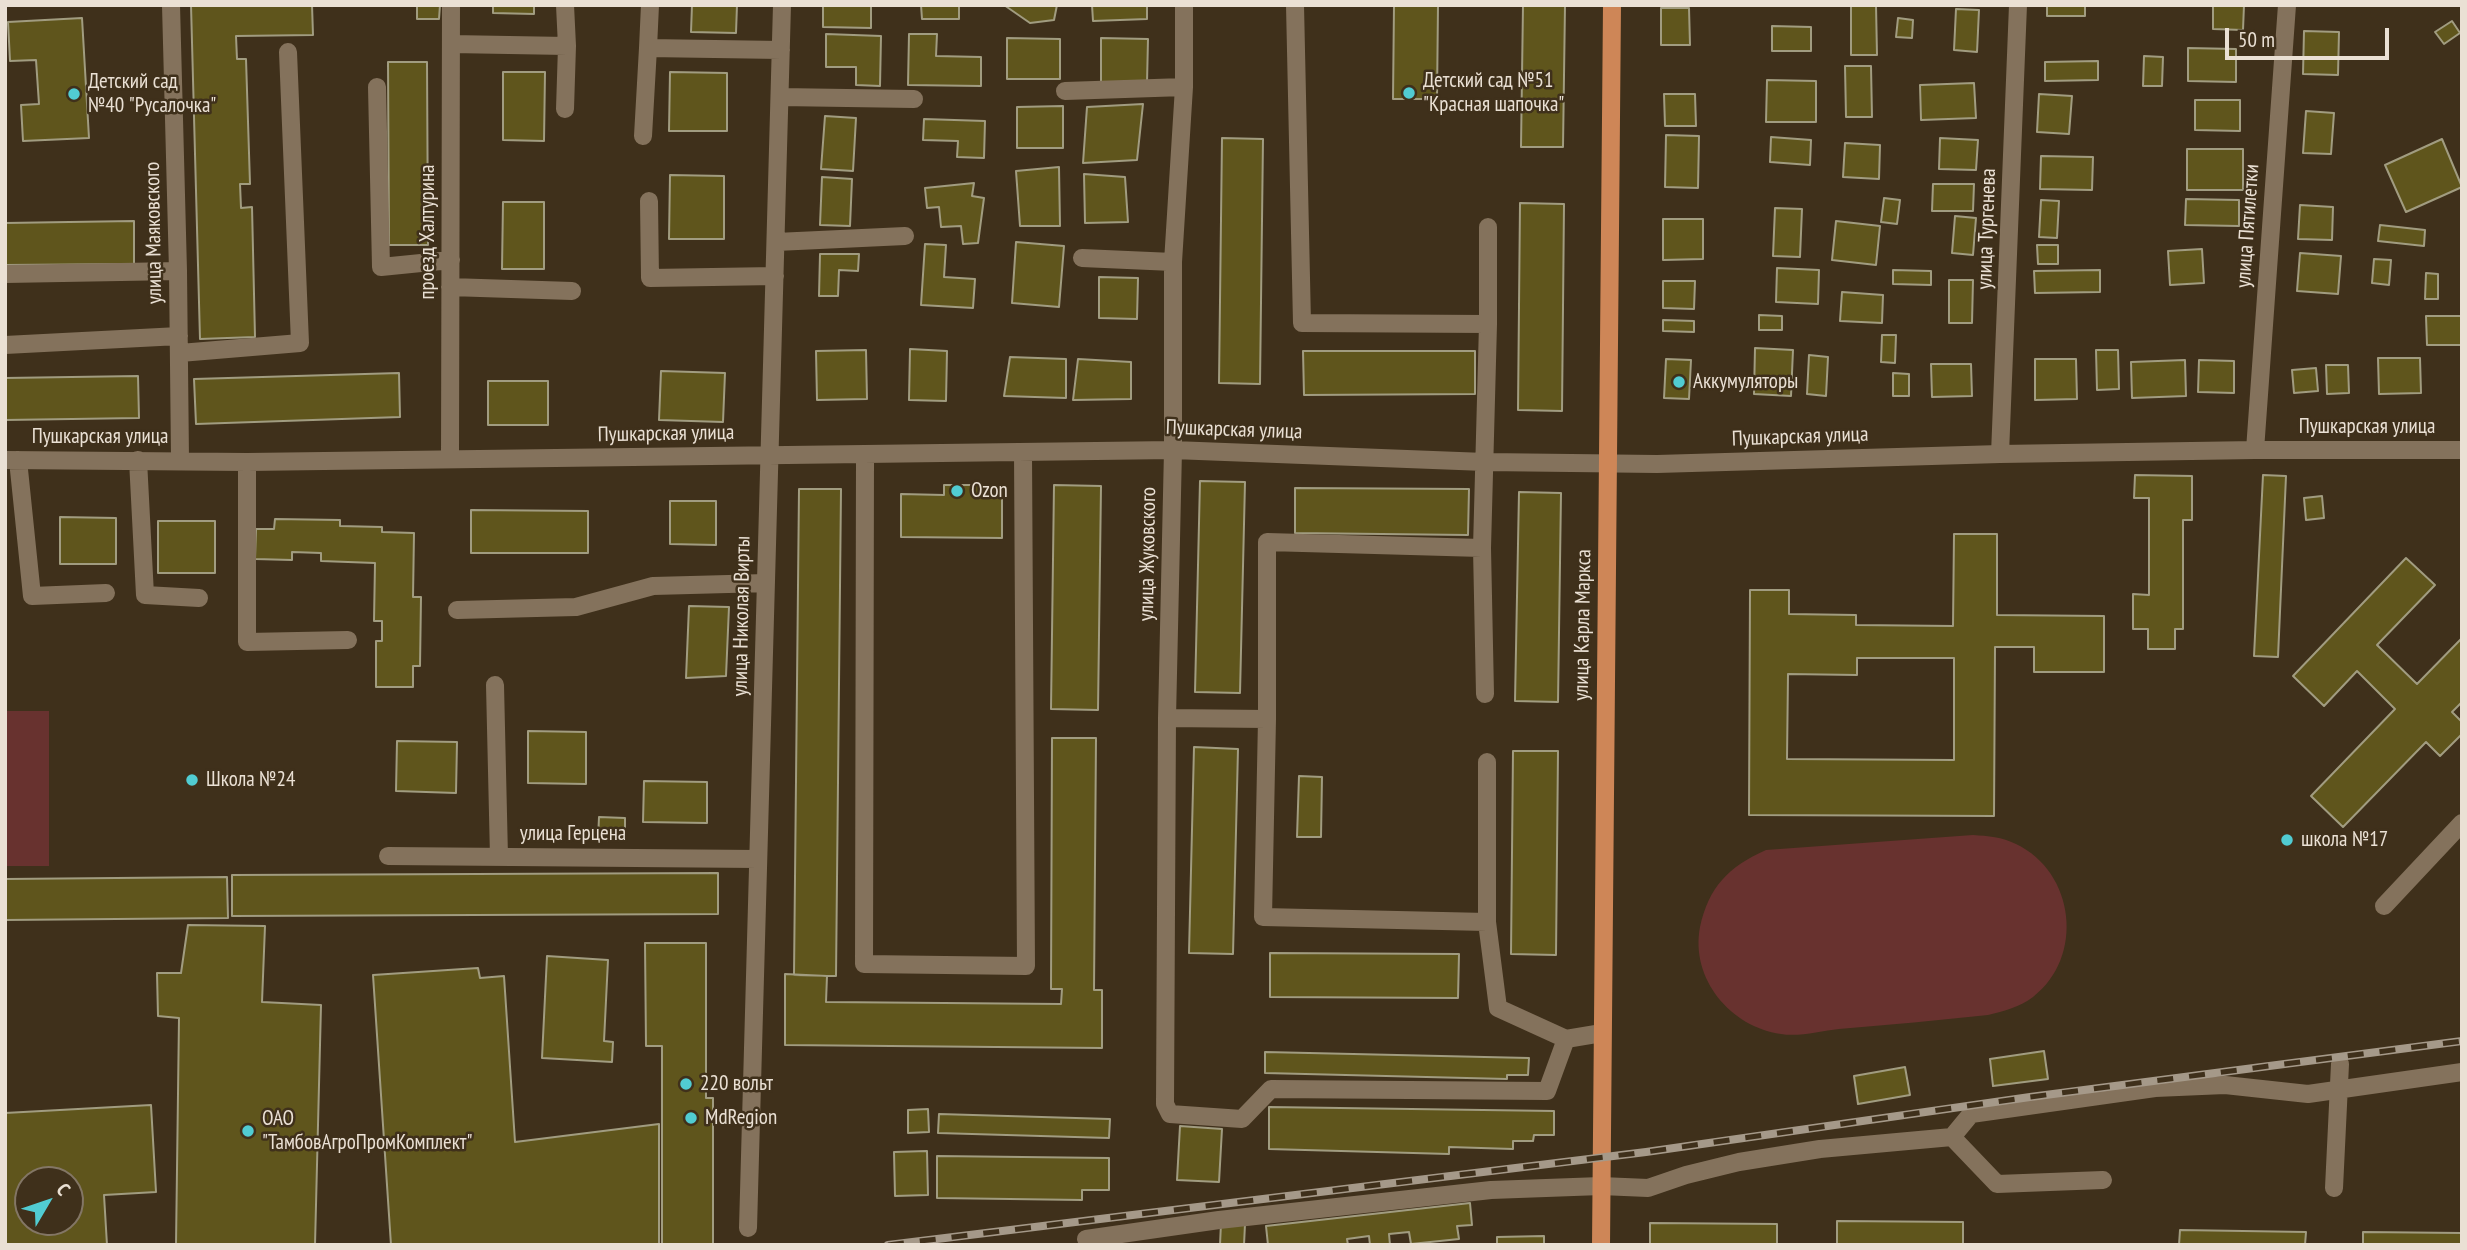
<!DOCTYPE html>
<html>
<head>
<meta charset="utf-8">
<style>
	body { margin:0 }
	#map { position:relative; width:2467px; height:1250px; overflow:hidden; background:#3f301b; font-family:"PT Sans Narrow",sans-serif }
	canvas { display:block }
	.frame { position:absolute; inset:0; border:7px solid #eae0d4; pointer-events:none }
	.north { position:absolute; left:14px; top:1166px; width:70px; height:70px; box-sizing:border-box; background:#3f301b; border:2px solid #837665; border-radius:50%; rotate:51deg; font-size:19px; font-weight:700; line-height:28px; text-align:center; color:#eae0d4 }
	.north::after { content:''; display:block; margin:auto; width:24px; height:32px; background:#51ccd2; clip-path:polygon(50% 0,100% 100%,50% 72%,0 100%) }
	.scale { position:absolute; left:2225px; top:28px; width:164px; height:32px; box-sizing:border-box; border:4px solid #eae0d4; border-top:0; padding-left:9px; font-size:21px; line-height:24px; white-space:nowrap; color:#eae0d4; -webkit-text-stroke:5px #3f301b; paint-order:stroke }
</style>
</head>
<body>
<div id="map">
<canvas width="2467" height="1250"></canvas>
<div class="frame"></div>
<div class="north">С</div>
<div class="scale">50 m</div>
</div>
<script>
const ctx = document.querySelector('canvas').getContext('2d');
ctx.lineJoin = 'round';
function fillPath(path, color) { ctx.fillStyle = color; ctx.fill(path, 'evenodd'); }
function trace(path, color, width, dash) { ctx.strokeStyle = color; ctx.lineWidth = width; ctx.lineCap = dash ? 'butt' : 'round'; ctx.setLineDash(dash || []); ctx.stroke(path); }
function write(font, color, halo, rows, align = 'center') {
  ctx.font = font + ' "PT Sans Narrow",sans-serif'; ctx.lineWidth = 5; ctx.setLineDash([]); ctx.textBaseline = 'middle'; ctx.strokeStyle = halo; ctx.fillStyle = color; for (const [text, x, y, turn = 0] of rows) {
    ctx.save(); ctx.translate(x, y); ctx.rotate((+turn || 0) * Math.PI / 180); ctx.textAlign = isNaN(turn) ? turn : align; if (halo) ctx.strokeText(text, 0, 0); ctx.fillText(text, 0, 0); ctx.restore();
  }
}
fillPath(new Path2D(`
	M5 711H49V866H5Z
	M1973 835C1988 836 2002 837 2016 844 2075 872 2085 957 2033 997 2020 1007 2004 1011 1988 1015 1939 1020 1889 1025 1839 1029 1821 1031 1799 1037 1781 1034 1731 1027 1690 979 1700 927 1709 887 1728 867 1766 850Z`), '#68322f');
const building = new Path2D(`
	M191 5H312L313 35 236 36 237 59H246L250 184H240L241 208 252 207 255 337 200 339Z
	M417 5H440L439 19H417Z
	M493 5H534V14L493 13Z
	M692 5H737L736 33 691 32Z
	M823 5H871V28L823 27Z
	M921 5H959V19H922Z
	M1004 5H1057L1054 20 1030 23Z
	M1092 5H1147V19L1093 21Z
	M1394 5H1438L1437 99H1393Z
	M1523 5H1565L1563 147H1521Z
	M1851 5H1876L1877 55H1851Z
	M2047 5H2085V16H2047Z
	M2213 5H2244L2243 30 2213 29Z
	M1661 8H1689L1690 45H1661Z
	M1956 9 1979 10 1977 52 1954 50Z
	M82 18 89 138 23 141 21 105 39 104 36 60 10 61 8 22Z
	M1898 18 1913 20 1912 38 1896 37Z
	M2452 21 2460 33 2444 44 2435 32Z
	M1772 26 1811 27V51H1772Z
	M2304 31 2339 32 2338 75 2303 74Z
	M826 34 881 36 880 86 856 85V67H826Z
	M909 34H937L936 56 981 57V86L908 85Z
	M1007 38 1060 39V79H1007Z
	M1101 38 1148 39 1147 83 1101 82Z
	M2188 48 2236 49V82L2188 81Z
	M2144 56 2163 57 2162 86H2143Z
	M2098 61V80L2045 81V62Z
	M388 62H427L428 245H389Z
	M1845 66H1871L1872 117H1846Z
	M503 72H545L544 141 503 140Z
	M670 72 727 73V131H669Z
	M1767 80 1816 81V122H1766Z
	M1974 83 1976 118 1921 120 1920 85Z
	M1664 94H1695L1696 126H1665Z
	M2039 94 2072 96 2069 134 2037 132Z
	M2195 100H2240V131L2195 130Z
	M1143 104 1137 160 1083 163 1087 107Z
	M1063 106V148H1017V107Z
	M2306 111 2334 113 2331 154 2303 153Z
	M825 116 856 118 853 171 821 169Z
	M924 119 985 121 984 158 957 157 958 141 923 140Z
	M1666 135 1699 136 1698 188 1665 187Z
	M1771 137 1811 140 1810 165 1770 162Z
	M1222 138 1263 139 1260 384 1219 383Z
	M1940 138 1978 140 1976 170 1939 169Z
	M2442 139 2462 187 2406 212 2385 165Z
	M1845 143 1880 145 1879 179 1843 177Z
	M2187 149H2243V190H2187Z
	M2041 156 2093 157 2092 190 2040 189Z
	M1059 167 1060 226H1020L1016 171Z
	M1084 174 1125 177 1128 222 1085 223Z
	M670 175 724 176V239H669Z
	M822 177 852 179 850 226 820 225Z
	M974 183 972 196 984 198 978 243 963 244 961 226 941 227 939 207 927 208 925 188Z
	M1933 184H1974L1973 211H1932Z
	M1884 198 1900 200 1897 224 1881 222Z
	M2186 199 2239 200V226L2185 225Z
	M2041 200 2059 201 2057 238 2039 237Z
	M503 202H544V269H502Z
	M1520 203 1564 204 1562 411 1518 410Z
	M2300 205 2333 207 2332 240 2298 239Z
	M1775 208 1802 209 1800 257 1773 256Z
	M1955 216 1976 218 1973 255 1952 253Z
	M1663 219H1703V259L1663 260Z
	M134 221V264L5 265V223Z
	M1836 221 1880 226 1876 265 1832 260Z
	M2380 225 2425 230 2424 246 2378 241Z
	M1016 242 1064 246 1059 307 1012 303Z
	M925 244 946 245 944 277 975 279 973 308 921 305Z
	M2037 245H2058V264H2038Z
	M2202 249 2204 283 2170 285 2168 251Z
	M2300 253 2341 256 2338 294 2297 291Z
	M820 254H859L858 271 839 270 838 296H819Z
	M2374 259 2391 260 2389 285 2372 283Z
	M1777 268 1819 270 1818 304 1776 302Z
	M1893 270 1931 271V285L1893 284Z
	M2100 270V292L2035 293 2034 271Z
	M2426 273 2438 274V299H2425Z
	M1099 277 1138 278 1137 319 1099 318Z
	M1949 280H1973L1972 323H1949Z
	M1663 281H1695L1694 309 1663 308Z
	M1842 292 1883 295 1882 323 1840 321Z
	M1759 315 1782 316V330H1759Z
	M2426 316H2462V345H2427Z
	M1663 320 1694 321V332L1663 331Z
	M1882 335H1896L1895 363 1881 362Z
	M1755 348 1793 350 1791 396 1754 394Z
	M910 349 947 351 946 401 909 400Z
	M866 350 867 399 817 400 816 351Z
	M2096 350H2118L2119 389 2097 390Z
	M1303 351H1475V394L1304 395Z
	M1809 355 1828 357 1826 396 1807 394Z
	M1010 357 1066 359V398L1004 396Z
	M2378 358H2420L2421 393 2379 394Z
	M1078 359 1131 362V399L1073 400Z
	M1666 359 1691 360 1689 399 1664 398Z
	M2035 359H2076L2077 399 2035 400Z
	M2185 360 2186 396 2132 398 2131 362Z
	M2199 360 2234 361V393L2198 392Z
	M1931 364H1971L1972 396 1932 397Z
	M2326 365H2348L2349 393 2327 394Z
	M2316 368 2318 391 2294 393 2292 370Z
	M661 371 725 373 723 422 659 420Z
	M399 373 400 417 196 424 194 379Z
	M1893 373 1909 374V396H1893Z
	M138 376 139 418 5 420V378Z
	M488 381H548V425H488Z
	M2135 475 2192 476V520H2183V629H2175V649H2148V629H2133V594L2149 595V498H2134Z
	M2263 475 2286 476 2278 657 2254 656Z
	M1200 481 1245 482 1240 693 1195 692Z
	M944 485H979V495H1002V538L901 537V494L944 495Z
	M1054 485 1101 486 1098 710 1051 709Z
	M1295 488 1469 489 1468 535 1295 533Z
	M799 489H841L836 976 794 975Z
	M1519 492 1561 493 1558 702 1515 701Z
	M2322 496 2324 518 2306 520 2304 498Z
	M670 501H716V545L670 544Z
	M471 510 588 511V553H471Z
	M60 517 116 518V564H60Z
	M275 519 340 520V526L382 527V532L414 533 413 597H421L420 666H413V687H376V641H382V621H374L375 563 321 561V553L292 552V560L255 559 256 529H274Z
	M158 521H215V573H158Z
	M1954 534H1997V615L2104 616V672H2034V647H1995L1994 816 1749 815 1750 590H1789V614L1856 615V625L1953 626ZM1857 658H1954V760L1787 759 1788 674 1857 675Z
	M2406 558 2435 585 2377 645 2417 684 2462 638V702L2452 712 2462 722V734L2440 756 2426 742 2343 827 2311 796 2395 709 2357 671 2324 706 2293 676Z
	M689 606 729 607 726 676 686 678Z
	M528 731 586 732V784L528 783Z
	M1052 738H1096L1094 990H1102V1048L785 1045V974L827 976 826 1002 1061 1004 1062 989H1051Z
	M397 741 457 742 456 793 396 791Z
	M1194 747 1238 749 1233 954 1189 953Z
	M1513 751H1558L1556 955 1511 954Z
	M1299 776 1322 777 1321 837H1297Z
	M644 781 707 782V823L643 822Z
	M599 817 625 818V841L598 840Z
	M718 873V914L232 916V875Z
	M227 877 228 918 5 920V879Z
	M188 925 265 926 262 1002 321 1005 315 1245H176L179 1018 158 1016 157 973H181Z
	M645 943H706V1098H713V1245H662V1046H646Z
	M1270 953 1459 954 1458 998 1270 997Z
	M547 956 608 960 604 1041 613 1042 612 1062 542 1058Z
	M478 968 480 978 504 976 515 1142 659 1124V1245H391L373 975Z
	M2044 1051 2048 1079 1993 1086 1990 1059Z
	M1265 1052 1529 1058 1528 1075H1507V1079L1265 1073Z
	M1905 1067 1910 1095 1858 1104 1854 1076Z
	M151 1105 156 1192 104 1195 107 1245H5V1113ZM28 1180H70V1222H28Z
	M1269 1107 1554 1111V1135H1534L1533 1141H1513V1149L1449 1147V1154L1269 1149Z
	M928 1109 929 1132 908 1133V1110Z
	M939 1114 1110 1119 1109 1138 938 1133Z
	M1180 1126 1222 1129 1219 1182 1177 1180Z
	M927 1151 928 1195 895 1196 894 1152Z
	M937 1156 1109 1158V1190H1082V1200L937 1198Z
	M1470 1203 1472 1225 1457 1226 1459 1239 1411 1244 1409 1232 1389 1234 1390 1245H1370L1369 1236 1347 1239 1348 1245H1268L1266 1226Z
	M1837 1221 1963 1222V1245H1837Z
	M1221 1223 1245 1224 1244 1245H1220Z
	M1650 1223 1777 1224V1245H1650Z
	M2180 1230 2306 1232 2305 1245H2179Z
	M2363 1232 2462 1233V1245H2363Z
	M1544 1236V1245H1497V1237Z`);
fillPath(building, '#5f551c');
trace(building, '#a19c80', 2);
trace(new Path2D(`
	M171 5 178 271 180 459
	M565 5 567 46
	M650 5 648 48 781 50
	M1184 5V87L1173 262V450L1167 718 1165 1104 1170 1114 1242 1119 1271 1089 1547 1091 1566 1039 1602 1033
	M451 44 567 46 565 109
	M377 87 381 267 451 260
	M1065 91 1184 87
	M780 97 914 99
	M643 136 648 48
	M649 201 650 278 775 276
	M776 242 905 236
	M1082 258 1173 262
	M5 274 178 271
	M450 287 572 291
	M1488 324V227
	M5 345 179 336
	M180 353 300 343 288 52
	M2255 450 2287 5
	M2000 454 2018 5
	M865 455 864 964 1026 966 1023 453
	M450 459 451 5
	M5 460 247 462 1173 450 1485 462 1657 464 2000 454 2255 450H2462
	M18 460 32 596 106 593
	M138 460 145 595 199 598
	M247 462V642L348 640
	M1482 548 1485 694
	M457 610 576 607 653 586 766 583
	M495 685 499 857
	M1167 718 1267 719 1263 917 1487 922
	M1267 719V542L1482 548 1488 324 1302 323 1295 5
	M1487 762V922L1498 1008 1566 1039
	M388 856 758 859
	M2384 906 2462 823
	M1952 1137 1997 1184 2103 1180
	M2334 1188 2340 1064
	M748 1228 782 5
	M1086 1239 1219 1220 1491 1190 1601 1186 1648 1188 1686 1175 1739 1162 1820 1149 1952 1137 1971 1114 2155 1088 2225 1085 2308 1094 2462 1072`), '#84725c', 18);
trace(new Path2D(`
	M1601 1245 1612 5`), '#ce8657', 18);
const rail = new Path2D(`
	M888 1245 1646 1152 2030 1097 2462 1041`);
trace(rail, '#a59989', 8);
trace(rail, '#3f301b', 5, [16]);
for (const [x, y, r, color] of [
	[1409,93,7,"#51ccd2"],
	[74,94,7,"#51ccd2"],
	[1679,382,7,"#51ccd2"],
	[957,491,7,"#51ccd2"],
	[192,780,7,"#51ccd2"],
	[2287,840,7,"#51ccd2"],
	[686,1084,7,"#51ccd2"],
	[691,1118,7,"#51ccd2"],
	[248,1131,7,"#51ccd2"]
]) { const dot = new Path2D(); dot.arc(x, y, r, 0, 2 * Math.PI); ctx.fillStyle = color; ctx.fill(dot); trace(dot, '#3f301b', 2.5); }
write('21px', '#eae0d4', '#3f301b', [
	["Детский сад №51",1423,81],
	["\"Красная шапочка\"",1423,105],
	["Детский сад",88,82],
	["№40 \"Русалочка\"",88,106],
	["Аккумуляторы",1693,382],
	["Ozon",971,491],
	["Школа №24",206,780],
	["школа №17",2301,840],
	["220 вольт",700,1084],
	["MdRegion",705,1118],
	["ОАО",262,1119],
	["\"ТамбовАгроПромКомплект\"",262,1143]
], 'left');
write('21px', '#eae0d4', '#3f301b', [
	["улица Пятилетки",2248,226,-86],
	["улица Тургенева",1987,229,-88],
	["проезд Халтурина",428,232,-90],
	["улица Маяковского",154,233,-91],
	["Пушкарская улица",2367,427],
	["Пушкарская улица",1234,430,2],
	["Пушкарская улица",666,434,-1],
	["Пушкарская улица",100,437],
	["Пушкарская улица",1800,437,-2],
	["улица Жуковского",1148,554,-89],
	["улица Николая Вирты",742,616,-89],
	["улица Карла Маркса",1583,625,-89],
	["улица Герцена",573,834]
]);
</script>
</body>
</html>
